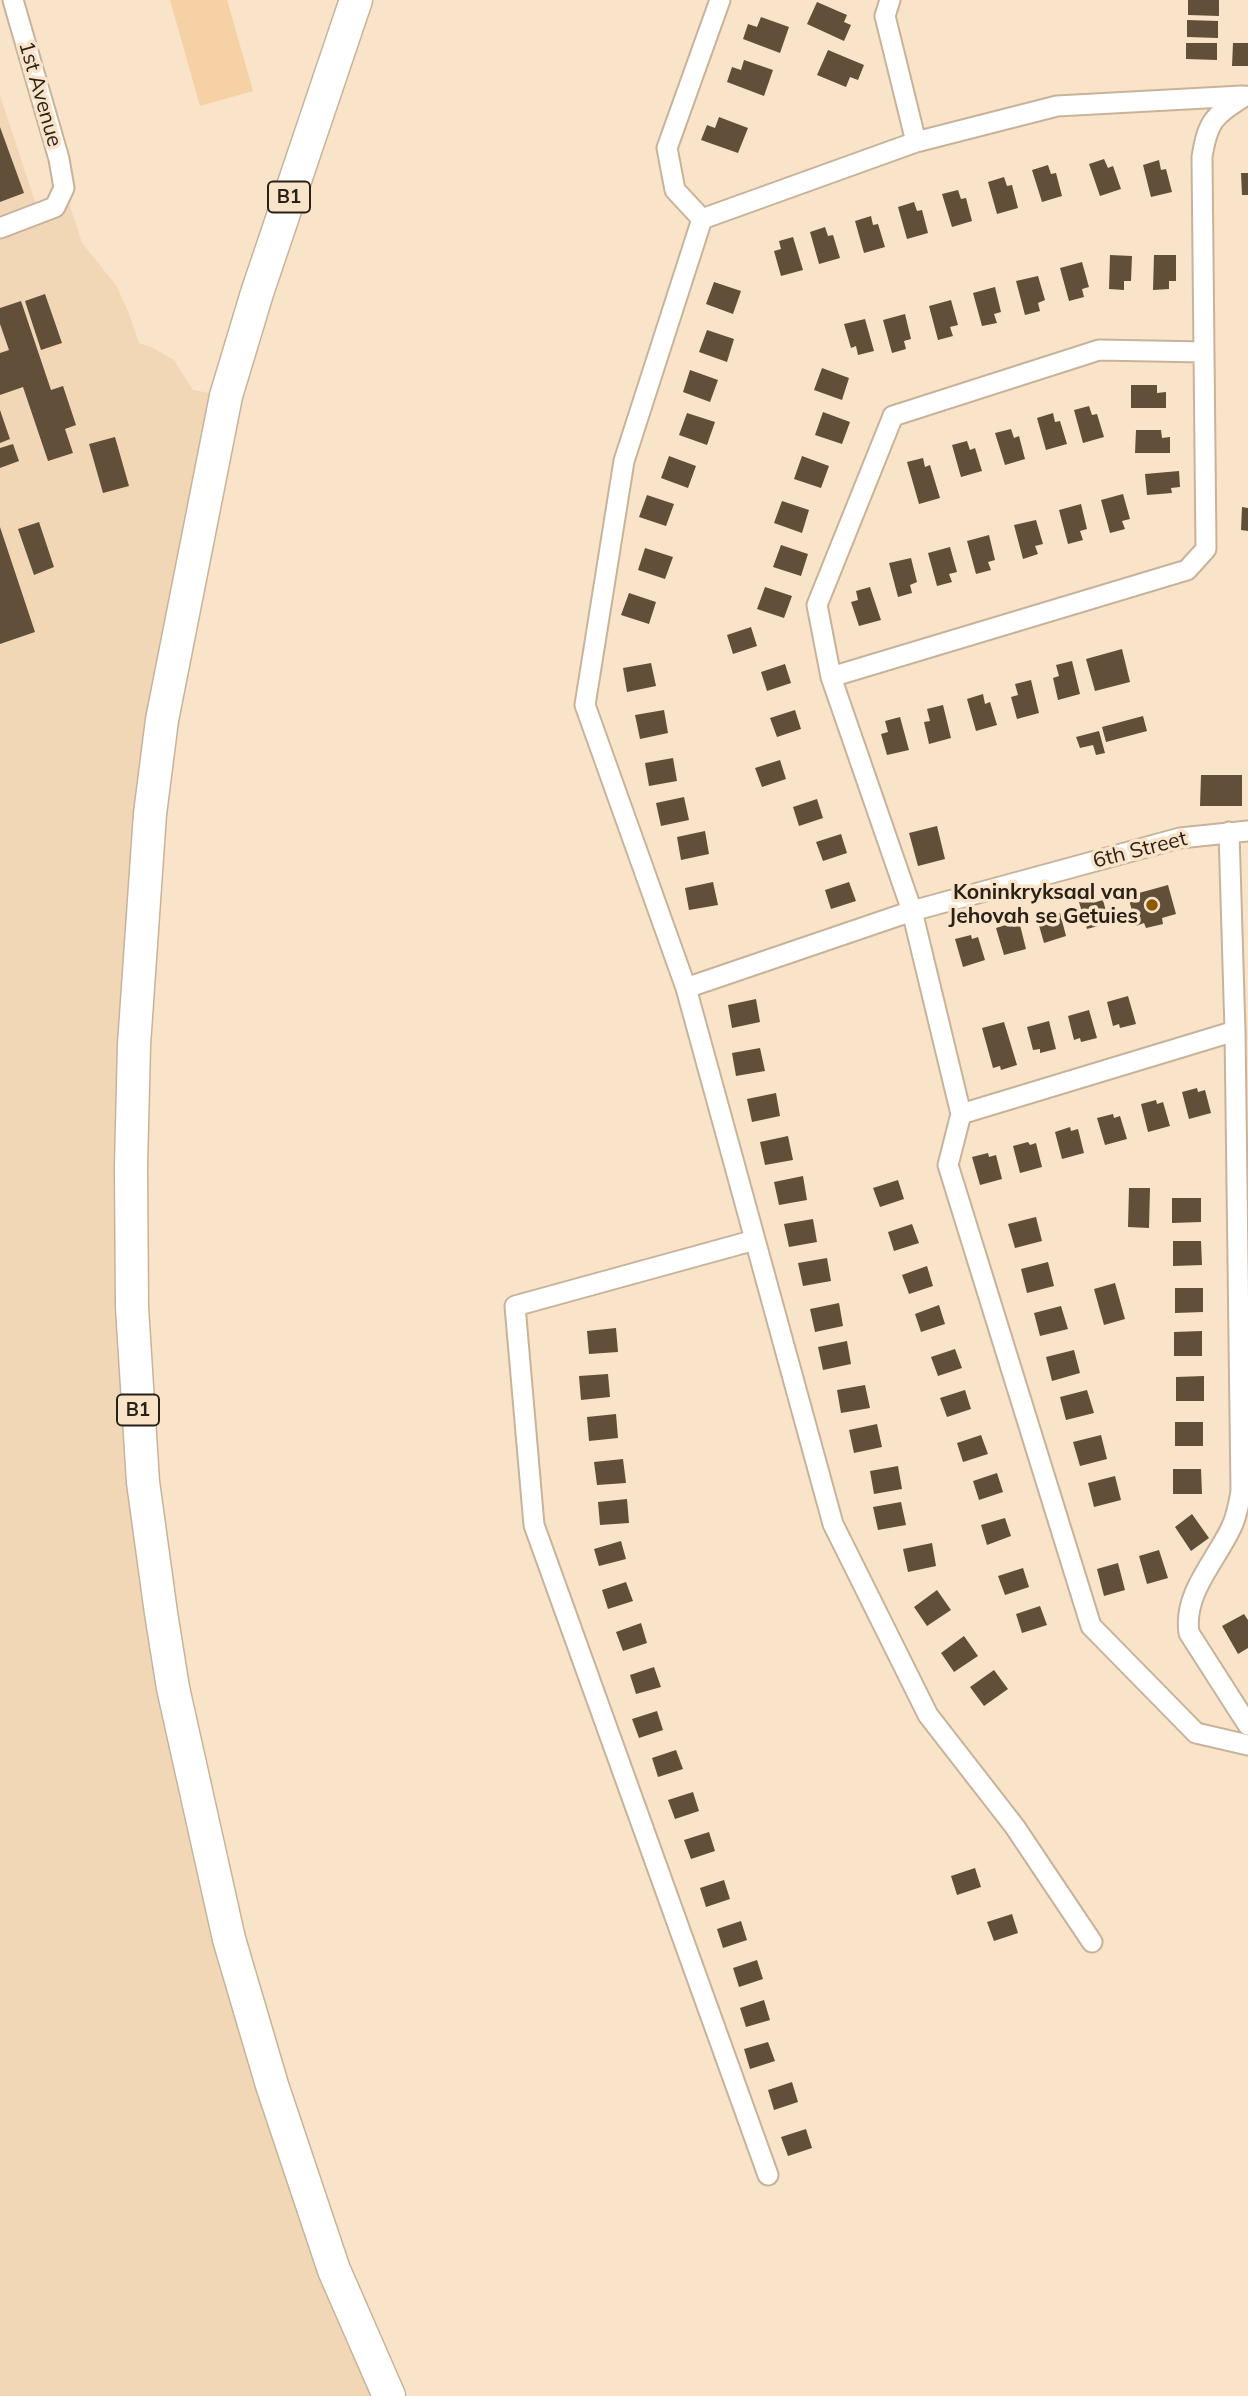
<!DOCTYPE html>
<html>
<head>
<meta charset="utf-8">
<style>
	body { margin:0 }
	canvas { display:block; background:#f9e3c9 }
</style>
</head>
<body>
<canvas width="1248" height="2396"></canvas>
<script>
const ctx = document.querySelector('canvas').getContext('2d');
ctx.lineJoin = 'round';
function fillPath(path, color) { ctx.fillStyle = color; ctx.fill(path, 'evenodd'); }
function trace(path, color, width, dash) { ctx.strokeStyle = color; ctx.lineWidth = width; ctx.lineCap = dash ? 'butt' : 'round'; ctx.setLineDash(dash || []); ctx.stroke(path); }
function write(font, color, halo, rows, align = 'center') {
  ctx.font = font + ' Mulish,sans-serif'; ctx.lineWidth = 7; ctx.setLineDash([]); ctx.textBaseline = 'middle'; ctx.strokeStyle = halo; ctx.fillStyle = color; for (const [text, x, y, turn = 0] of rows) {
    ctx.save(); ctx.translate(x, y); ctx.rotate((+turn || 0) * Math.PI / 180); ctx.textAlign = isNaN(turn) ? turn : align; if (halo) ctx.strokeText(text, 0, 0); ctx.fillText(text, 0, 0); ctx.restore();
  }
}
fillPath(new Path2D(`
	M0 95 39 214 64 188 82 243 116 285 128 311 139 343 153 348 174 360 193 390 226 396 150 814 143 1482 229 1939 389 2396H0Z`), '#f2d7b7');
fillPath(new Path2D(`
	M170 0H227L253 91 200 106Z`), '#f5d1a5');
fillPath(new Path2D(`
	M1188 0H1219V16L1188 15Z
	M817 2 847 15 844 22 851 25 844 41 807 24Z
	M761 17 789 27 780 53 743 39 748 24 757 27Z
	M1187 20 1218 21V38L1187 37Z
	M1186 43H1217V60L1186 59Z
	M1233 43H1248V66H1232Z
	M828 50 864 65 858 80 850 77 846 87 817 75Z
	M744 60 773 70 764 96 727 82 732 67 741 70Z
	M719 117 748 128 738 153 701 140 707 125 715 128Z
	M0 127 24 193 0 202Z
	M1104 159 1108 168 1113 166 1121 189 1100 196 1089 164Z
	M1159 160 1161 170 1166 169 1172 192 1151 197 1143 165Z
	M1048 165 1051 174 1056 173 1062 196 1042 202 1032 170Z
	M1241 173H1248V195H1242Z
	M1004 177 1007 186 1012 185 1018 208 997 214 988 182Z
	M958 190 961 199 966 198 972 221 952 227 942 194Z
	M914 202 917 211 922 210 928 233 907 239 898 207Z
	M871 216 873 225 878 224 885 247 864 253 855 221Z
	M825 227 828 236 833 235 840 258 819 264 810 232Z
	M793 237 803 270 781 276 774 251 781 249 779 241Z
	M1110 255 1132 256 1131 281H1124V290L1109 289Z
	M1154 255H1176V281H1169V289L1153 290Z
	M1082 262 1089 287 1082 289 1084 297 1069 301 1060 268Z
	M1038 276 1045 300 1038 303 1040 311 1025 315 1016 281Z
	M714 282 741 291 733 314 706 304Z
	M995 287 1001 312 994 314 997 323 982 326 973 293Z
	M45 294 62 343 41 350 25 301Z
	M951 300 958 325 950 327 953 336 938 340 929 306Z
	M21 301 51 390 63 386 76 425 65 429 73 453 48 461 23 387 0 395V353L9 350 0 324V308Z
	M905 314 911 339 904 341 906 349 892 353 883 320Z
	M865 319 874 351 858 355 856 346 851 348 844 324Z
	M707 330 734 339 727 362 699 352Z
	M822 368 849 378 842 400 814 390Z
	M690 370 718 380 710 402 683 392Z
	M1131 385H1157V393L1166 392V408H1131Z
	M1089 406 1092 415 1097 414 1104 437 1083 443 1074 410Z
	M0 410 10 439 0 443Z
	M823 412 850 422 842 444 815 435Z
	M687 413 715 422 707 445 679 435Z
	M1053 413 1055 422 1060 421 1067 444 1046 450 1037 418Z
	M1011 429 1014 438 1019 436 1025 459 1005 465 995 433Z
	M1136 430H1161L1162 438 1170 437V453H1135Z
	M115 437 129 486 103 493 89 444Z
	M967 441 970 450 975 448 982 471 961 477 952 445Z
	M13 444 19 461 0 468V448Z
	M669 456 696 466 688 488 661 478Z
	M802 456 829 466 821 488 794 479Z
	M923 458 925 467 930 465 940 498 919 504 907 462Z
	M1179 471 1180 487 1171 488 1172 493 1147 495 1145 474Z
	M1123 494 1130 519 1122 521 1125 529 1110 533 1101 500Z
	M647 495 674 504 666 526 639 517Z
	M782 501 809 510 802 533 774 523Z
	M1081 504 1087 529 1080 531 1083 540 1068 544 1059 510Z
	M1242 507 1248 508V531L1241 530Z
	M1036 520 1043 544 1035 546 1038 554 1023 559 1014 525Z
	M39 522 54 567 34 575 18 529Z
	M0 527 35 632 0 644Z
	M989 535 995 560 988 562 991 570 976 574 967 541Z
	M781 545 808 554 801 576 773 567Z
	M950 547 957 572 949 574 952 582 937 586 928 553Z
	M645 548 673 557 665 579 638 570Z
	M911 558 917 582 910 585 912 593 898 597 889 563Z
	M765 587 792 596 784 618 757 609Z
	M870 587 881 620 859 626 851 602 858 600 856 591Z
	M629 593 656 602 649 624 621 615Z
	M751 627 757 646 733 654 727 635Z
	M1122 649 1130 682 1095 691 1086 659Z
	M1072 661 1080 694 1058 700 1053 678 1059 676 1056 665Z
	M651 663 656 686 627 692 623 668Z
	M785 664 791 683 767 691 761 672Z
	M1031 680 1039 713 1017 719 1011 697 1018 695 1015 684Z
	M983 694 985 704 990 702 997 725 976 731 967 699Z
	M943 705 951 738 929 744 924 722 930 721 927 709Z
	M664 710 668 733 640 739 635 715Z
	M795 710 801 729 777 737 770 718Z
	M1143 716 1147 731 1106 742 1102 727Z
	M900 717 909 750 887 755 881 734 888 732 885 721Z
	M1099 731 1105 753 1096 755 1093 745 1080 748 1076 737Z
	M673 758 677 781 649 786 645 763Z
	M780 760 786 779 762 787 755 768Z
	M1201 775H1242V806H1200Z
	M684 797 689 820 661 826 656 803Z
	M817 799 823 818 799 826 793 807Z
	M937 826 945 859 918 866 909 833Z
	M705 831 709 854 681 860 677 837Z
	M841 834 847 853 823 861 816 842Z
	M713 882 718 905 689 910 685 888Z
	M849 882 856 901 831 909 825 890Z
	M1168 885 1176 914 1162 918 1163 924 1146 928 1144 923 1136 926 1128 896Z
	M1095 898 1096 902 1103 900 1109 923 1087 929 1079 902Z
	M1052 911 1053 915 1060 913 1066 936 1044 943 1036 915Z
	M1012 923 1013 927 1020 925 1026 949 1004 955 996 928Z
	M971 935 972 939 978 937 985 960 963 967 955 939Z
	M1128 996 1136 1024 1120 1028 1119 1024 1113 1026 1107 1002Z
	M756 999 760 1022 732 1028 728 1005Z
	M1089 1010 1097 1038 1081 1042 1080 1038 1074 1040 1068 1016Z
	M1049 1021 1056 1049 1040 1053V1049L1033 1050 1027 1027Z
	M1004 1022 1017 1065 1001 1070 1000 1066 993 1068 982 1028Z
	M760 1048 765 1071 736 1076 732 1053Z
	M1197 1088 1198 1092 1205 1090 1211 1113 1189 1119 1182 1092Z
	M776 1093 780 1116 752 1122 747 1099Z
	M1156 1100 1157 1104 1163 1102 1170 1126 1148 1132 1141 1104Z
	M1113 1114 1114 1118 1120 1116 1127 1139 1105 1145 1097 1118Z
	M1070 1127 1071 1131 1078 1129 1084 1153 1062 1159 1055 1132Z
	M788 1136 793 1160 765 1165 760 1142Z
	M1028 1142 1030 1145 1036 1143 1042 1167 1020 1173 1013 1146Z
	M988 1153 989 1157 996 1155 1002 1179 980 1185 972 1157Z
	M803 1176 807 1200 779 1205 774 1182Z
	M898 1180 904 1199 880 1207 873 1188Z
	M1129 1188H1150L1149 1228 1128 1227Z
	M1172 1198H1201V1222L1172 1223Z
	M1036 1217 1042 1241 1015 1248 1008 1224Z
	M813 1219 817 1242 789 1247 784 1224Z
	M912 1224 919 1243 894 1251 888 1232Z
	M1173 1241H1201L1202 1265 1173 1266Z
	M827 1258 831 1281 803 1286 798 1263Z
	M1048 1262 1054 1286 1027 1293 1021 1269Z
	M927 1266 933 1286 909 1294 902 1275Z
	M1115 1283 1125 1319 1104 1325 1094 1289Z
	M1175 1288H1203V1312L1175 1313Z
	M839 1303 843 1326 815 1332 810 1309Z
	M939 1305 945 1324 921 1332 915 1314Z
	M1061 1306 1068 1329 1040 1336 1034 1313Z
	M616 1328 618 1352 589 1354 587 1331Z
	M1202 1331V1356H1174V1332Z
	M847 1341 851 1364 823 1370 818 1347Z
	M955 1349 962 1368 938 1376 931 1357Z
	M1074 1350 1080 1373 1052 1381 1046 1357Z
	M608 1374 610 1397 581 1400 579 1376Z
	M1204 1376V1401H1176V1377Z
	M865 1385 870 1408 841 1413 837 1390Z
	M965 1390 971 1409 947 1417 940 1398Z
	M1087 1390 1094 1413 1066 1420 1060 1397Z
	M616 1414 618 1438 589 1441 587 1417Z
	M1175 1422H1203V1446H1175Z
	M877 1424 882 1447 854 1453 849 1430Z
	M981 1435 988 1454 963 1462 957 1443Z
	M1101 1435 1107 1459 1080 1466 1073 1442Z
	M623 1459 626 1483 597 1485 594 1462Z
	M898 1466 902 1489 874 1494 870 1471Z
	M1173 1469H1201L1202 1494H1173Z
	M997 1473 1003 1492 979 1500 973 1481Z
	M1115 1476 1121 1500 1094 1507 1088 1483Z
	M627 1499 629 1523 600 1525 598 1502Z
	M901 1502 906 1525 878 1530 873 1507Z
	M1192 1514 1209 1538 1191 1551 1175 1527Z
	M1005 1518 1011 1536 987 1545 981 1525Z
	M621 1541 626 1559 599 1566 594 1549Z
	M932 1543 936 1566 908 1572 903 1549Z
	M1159 1550 1168 1578 1147 1584 1139 1556Z
	M1118 1563 1125 1590 1104 1596 1097 1569Z
	M1023 1568 1029 1587 1005 1595 998 1576Z
	M626 1582 633 1601 608 1609 602 1590Z
	M937 1590 951 1610 927 1626 914 1607Z
	M1040 1606 1047 1625 1022 1633 1016 1614Z
	M1244 1614 1248 1620V1648L1238 1654 1222 1626Z
	M641 1623 647 1643 623 1651 616 1632Z
	M964 1636 978 1656 954 1672 941 1653Z
	M654 1667 661 1687 636 1694 630 1675Z
	M994 1670 1008 1689 984 1706 970 1687Z
	M657 1711 663 1730 639 1738 632 1719Z
	M676 1750 683 1769 658 1777 652 1758Z
	M693 1792 699 1811 675 1819 668 1800Z
	M709 1832 715 1851 691 1859 684 1840Z
	M975 1868 981 1887 957 1895 951 1876Z
	M724 1880 730 1899 706 1907 700 1888Z
	M1012 1914 1018 1933 994 1941 987 1922Z
	M741 1921 747 1940 723 1948 717 1929Z
	M757 1960 763 1979 739 1987 733 1968Z
	M764 2000 770 2020 746 2027 740 2008Z
	M768 2042 775 2061 750 2069 744 2049Z
	M792 2082 798 2102 774 2110 768 2090Z
	M806 2129 812 2148 788 2156 781 2137Z`), '#624f39');
const minor = new Path2D(`
	M890 0 885 16 916 142
	M702 219 624 461 585 705 686 988 833 1524 928 1715 1015 1827 1092 1942
	M702 219 916 142 1057 106 1242 96
	M702 219 675 190 667 148 720 0
	M0 228 55 207 64 188 59 159 13 0
	M1204 352 1099 350 893 416 817 605 831 677 912 911 961 1114 948 1165 1091 1626 1196 1733 1248 1745
	M831 677 1187 570 1206 549 1202 157C1208 120 1214 116 1245 96
	M1229 832 1235 1031 1241 1491C1239 1504 1237 1516 1231 1528 1215 1562 1183 1594 1189 1633L1248 1725
	M686 988 912 911 1180 838 1248 831
	M961 1114 1235 1031
	M755 1240 515 1306 534 1525 768 2175`);
const trunk = new Path2D(`
	M356 0 257 293 226 396 162 720 150 814 134 1045 131 1166 132 1307 143 1482 161 1613 173 1688 229 1939 272 2085 334 2270 389 2396`);
trace(minor, '#c8b39a', 23);
trace(trunk, '#c8b39a', 35);
trace(minor, '#fff', 19);
trace(trunk, '#fff', 32);
for (const [x, y, r, color] of [
	[1152,905,7,"#8c5a04"]
]) { const dot = new Path2D(); dot.arc(x, y, r, 0, 2 * Math.PI); ctx.fillStyle = color; ctx.fill(dot); trace(dot, '#f9e3c9', 2.5); }
for (const [x, y, w] of [
	[289,197,42],
	[138,1410,42]
]) { const box = new Path2D(); box.roundRect(x - w / 2, y - 15.5, w, 31, 5); ctx.fillStyle = '#f9e3c9'; ctx.fill(box); trace(box, '#292117', 2); }
write('bold 19px', '#292117', null, [
	["B1",289,197],
	["B1",138,1410]
]);
write('21px', '#292117', '#f9e3c9', [
	["1st Avenue",40,94,74],
	["6th Street",1140,850,-14]
]);
write('bold 21px', '#292117', '#f9e3c9', [
	["Koninkryksaal van",1138,893],
	["Jehovah se Getuies",1138,917]
], 'right');
</script>
</body>
</html>
